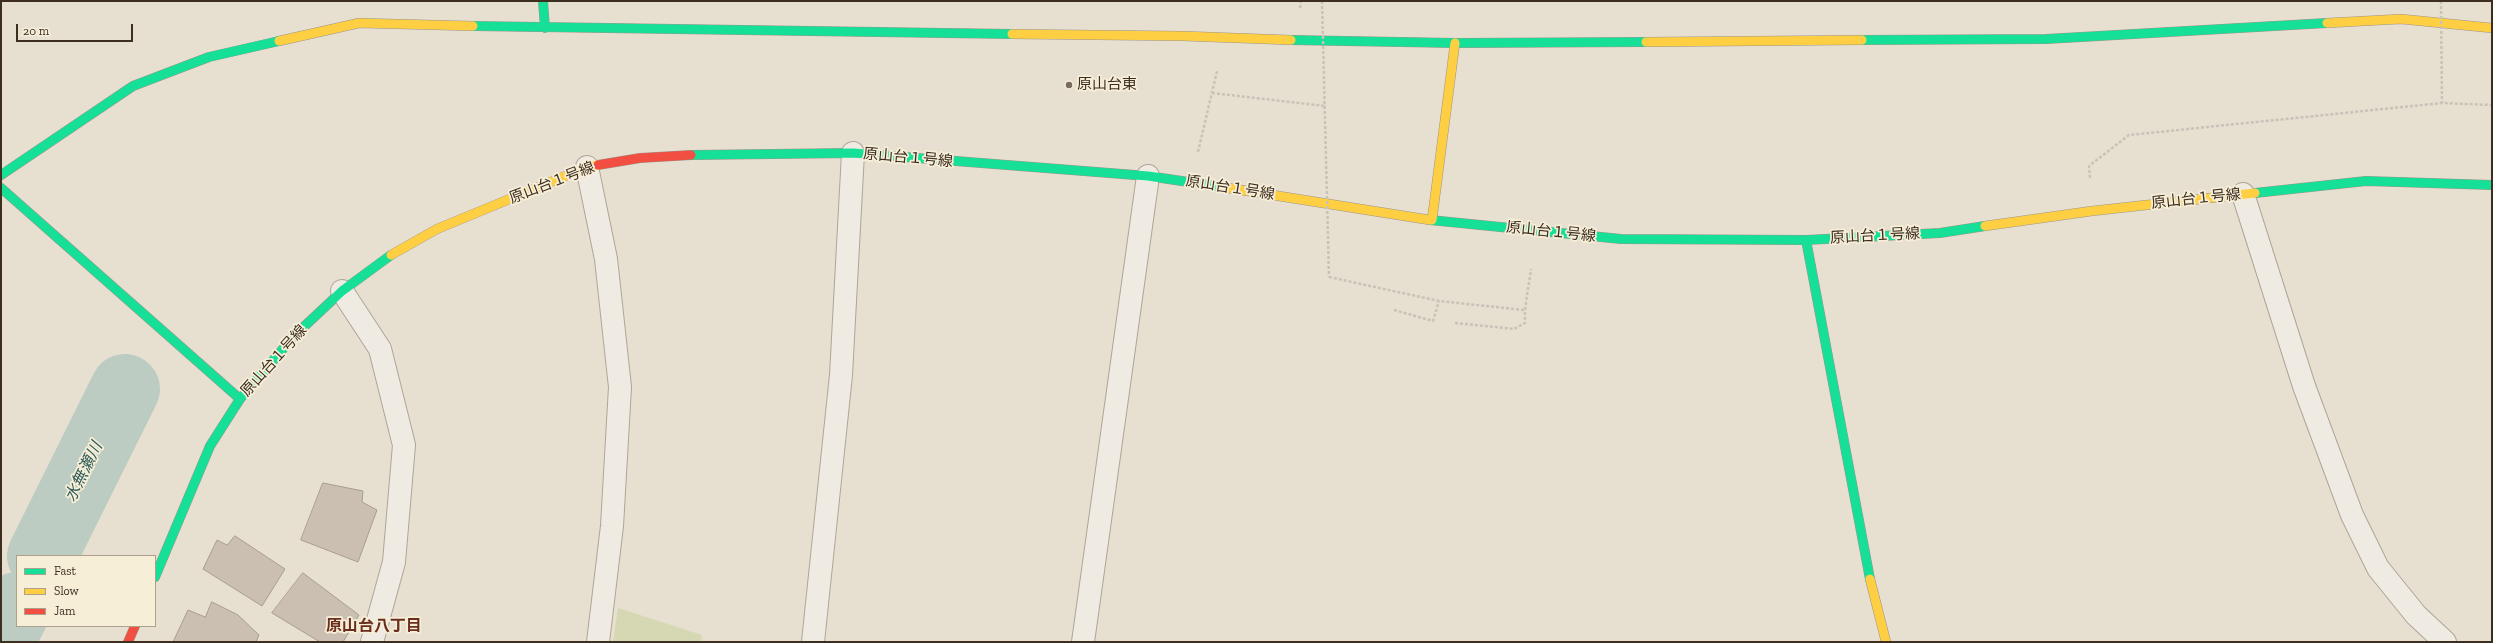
<!DOCTYPE html>
<html>
<head>
<meta charset="utf-8">
<style>
	body { margin:0 }
	#map { position:relative; width:2493px; height:643px; overflow:hidden; background:#e7e0d1; font-family:"Zilla Slab",serif }
	canvas { display:block }
	.frame { position:absolute; inset:0; border:2px solid #3d2e20; pointer-events:none }
	.legend { position:absolute; left:16px; top:555px; width:140px; height:72px; box-sizing:border-box; background:#f7eed8; border:1px solid #ada18e; margin:0; padding:5px 7px; list-style:none; font-size:12px; color:#3d2e20 }
	.legend li { display:flex; align-items:center; gap:8px; height:20px }
	.legend b { width:20px; border:1px solid #ada18e }
	.scale { position:absolute; left:16px; top:24px; width:117px; height:18px; box-sizing:border-box; border:2px solid #3d2e20; border-top:0; padding-left:5px; font-size:12px; line-height:14px; white-space:nowrap; color:#3d2e20; -webkit-text-stroke:3px #f7eed8; paint-order:stroke }
</style>
</head>
<body>
<div id="map">
<canvas width="2493" height="643"></canvas>
<div class="frame"></div>
<ul class="legend">
<li><b style="height:5px;background:#16e098"></b>Fast</li>
<li><b style="height:5px;background:#ffcf43"></b>Slow</li>
<li><b style="height:5px;background:#f24e42"></b>Jam</li>
</ul>
<div class="scale">20 m</div>
</div>
<script>
const ctx = document.querySelector('canvas').getContext('2d');
ctx.lineJoin = 'round';
function fillPath(path, color) { ctx.fillStyle = color; ctx.fill(path, 'evenodd'); }
function trace(path, color, width, dash) { ctx.strokeStyle = color; ctx.lineWidth = width; ctx.lineCap = dash ? 'butt' : 'round'; ctx.setLineDash(dash || []); ctx.stroke(path); }
function write(font, color, halo, rows, align = 'center') {
  ctx.font = font + ' "Zilla Slab","Noto Sans JP",serif'; ctx.lineWidth = 3.5; ctx.setLineDash([]); ctx.textBaseline = 'middle'; ctx.strokeStyle = halo; ctx.fillStyle = color; for (const [text, x, y, turn = 0] of rows) {
    ctx.save(); ctx.translate(x, y); ctx.rotate((+turn || 0) * Math.PI / 180); ctx.textAlign = isNaN(turn) ? turn : align; if (halo) ctx.strokeText(text, 0, 0); ctx.fillText(text, 0, 0); ctx.restore();
  }
}
fillPath(new Path2D(`
	M618 608 702 635 701 642H613Z`), '#d6d7b3');
trace(new Path2D(`
	M42 556 125 389
	M1 639 17 607`), '#bcccc2', 70);
const building = new Path2D(`
	M323 483 363 491 362 502 377 510 358 562 301 540Z
	M235 536 285 569 262 606 203 569 217 540 227 545Z
	M303 573 359 615 343 642H320L272 613Z
	M212 602 238 615 259 635 256 642H173L188 610 205 617Z`);
fillPath(building, '#cbbfb2');
trace(building, '#a89c90', 1);
const street = new Path2D(`
	M587 167 606 259 620 387 612 526 598 642
	M2243 194 2304 386 2352 515 2378 568 2416 615 2445 642
	M342 291 380 349 404 445 394 562 372 642
	M813 642 841 375 853 153
	M1083 642 1148 176`);
const fast = new Path2D(`
	M543 1 545 28
	M473 26 1012 34
	M1291 40 1455 43 1646 42
	M1862 40 2046 39 2327 23
	M691 155 853 153 1148 176 1222 187
	M1 175 133 86 209 57 279 41
	M1 188 240 399
	M2255 193 2366 181 2492 185
	M1430 220 1621 239 1806 240 1940 233 1985 226
	M1806 240 1870 579
	M155 577 210 446 240 399 294 336 342 291 391 255`);
const slow = new Path2D(`
	M2327 23 2401 19 2492 28
	M1012 34 1182 36 1291 40
	M279 41 359 23 473 26
	M1646 42 1862 40
	M1222 187 1430 220
	M1432 220 1455 43
	M1985 226 2092 211 2255 193
	M391 255 437 229 587 167 598 165
	M1870 579 1886 642`);
const jam = new Path2D(`
	M598 165 640 158 691 155
	M128 642 135 626`);
trace(street, '#ada599', 24);
trace(fast, '#9c958a', 10);
trace(slow, '#9c958a', 10);
trace(jam, '#9c958a', 10);
trace(new Path2D(`
	M1300 8 1301 1
	M1212 93 1325 106
	M1198 152 1217 71
	M2090 178 2089 166 2129 135 2442 103 2492 105
	M1329 277 1439 301 1524 310
	M1394 310 1433 321 1439 301
	M1455 323 1514 329 1525 323C1524 305 1529 287 1531 269`), '#c8c2b9', 2.5, [3, 2]);
trace(street, '#efebe3', 22);
trace(fast, '#16e098', 9);
trace(slow, '#ffcf43', 9);
trace(jam, '#f24e42', 9);
trace(new Path2D(`
	M1322 1 1329 277
	M2441 1 2442 103`), '#c8c2b9', 2.5, [3, 2]);
for (const [x, y, r, color] of [
	[1069,85,4,"#786c5e"]
]) { const dot = new Path2D(); dot.arc(x, y, r, 0, 2 * Math.PI); ctx.fillStyle = color; ctx.fill(dot); trace(dot, '#f7eed8', 1.5); }
write('15px', '#3d2e20', '#f7eed8', [
	["原山台東",1077,85]
], 'left');
write('15px', '#3d2e20', '#f7eed8', [
	["原山台１号線",908,158,5],
	["原山台１号線",552,183,-21],
	["原山台１号線",1230,188,9],
	["原山台１号線",2196,199,-6],
	["原山台１号線",1551,232,6],
	["原山台１号線",1875,236,-3],
	["原山台１号線",274,361,-48]
]);
write('italic 16px', '#2f5d5a', '#f7eed8', [
	["水無瀬川",84,472,-64]
]);
write('bold 16px', '#6b2e1e', '#f7eed8', [
	["原山台八丁目",374,626]
]);
</script>
</body>
</html>
